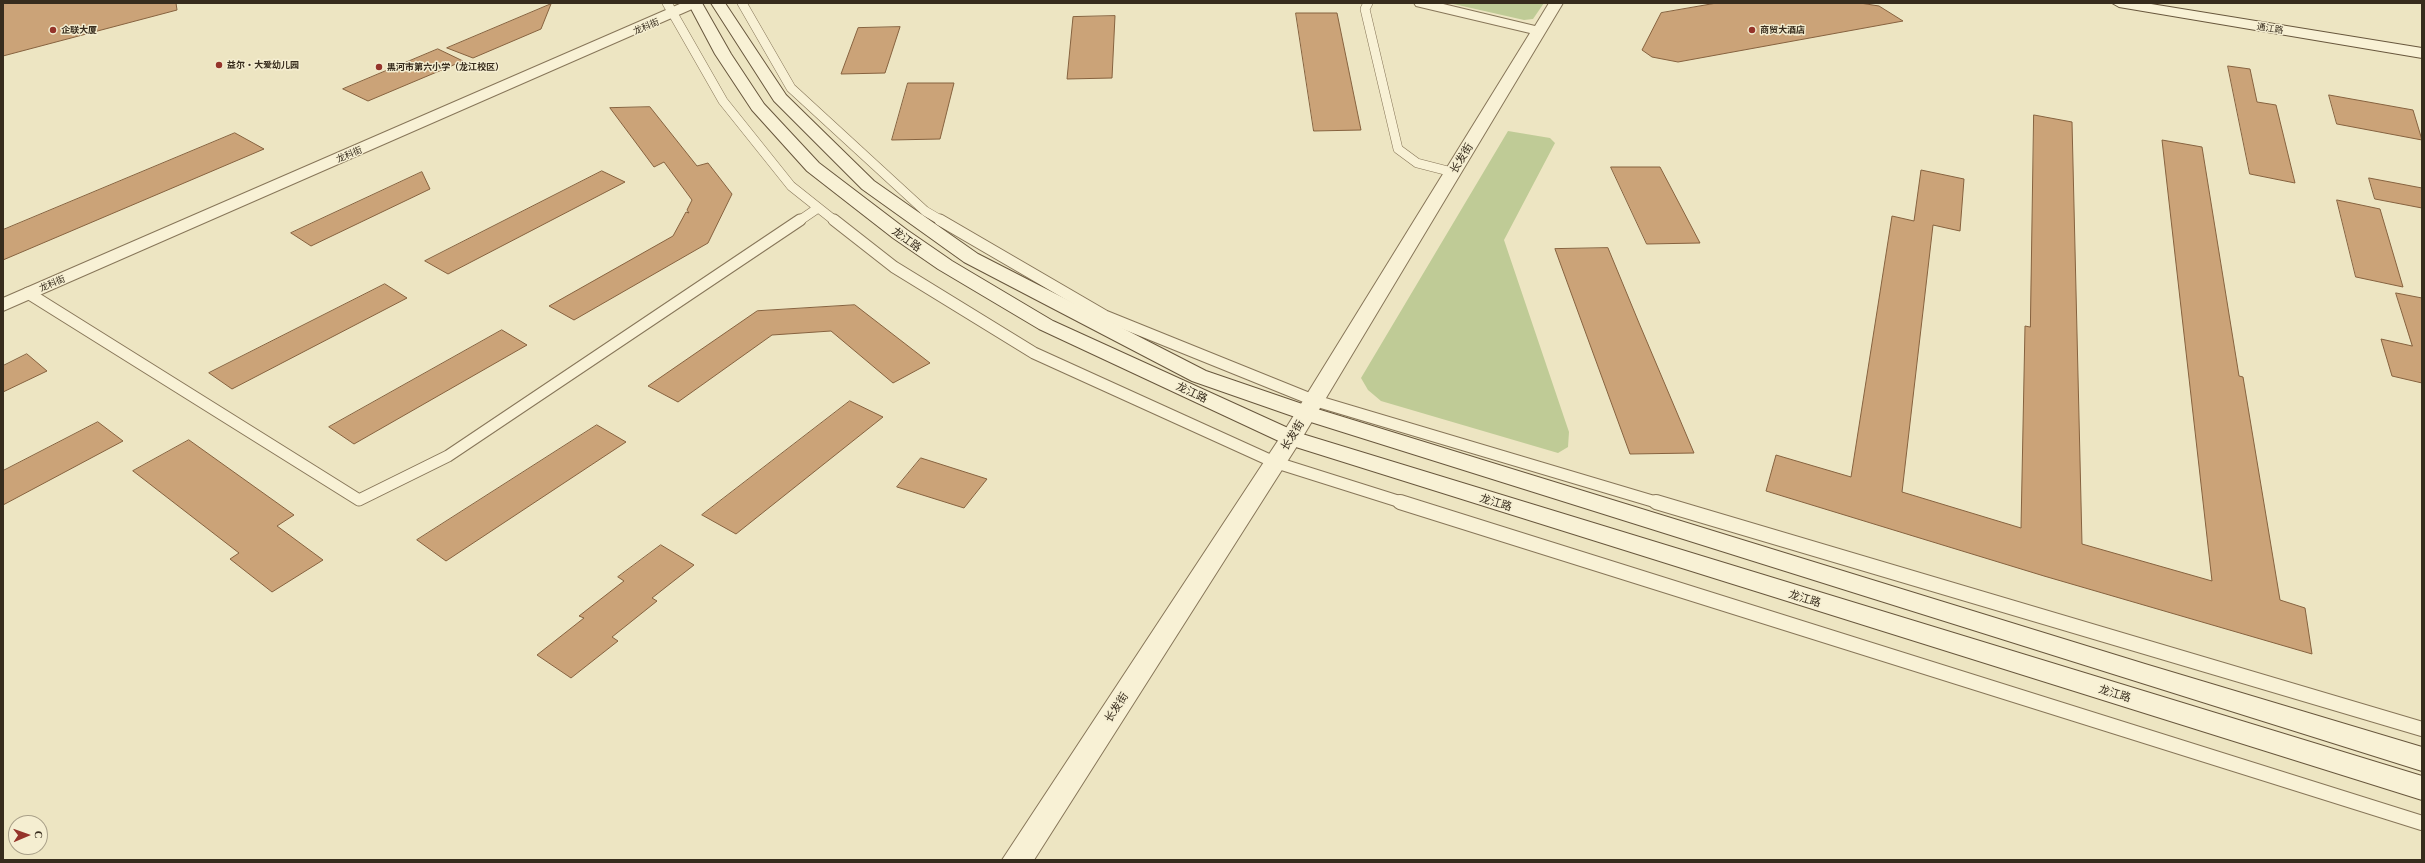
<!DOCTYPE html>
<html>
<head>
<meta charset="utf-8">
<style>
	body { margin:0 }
	#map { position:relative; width:2425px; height:863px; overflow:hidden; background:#ede5c2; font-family:Georgia,serif }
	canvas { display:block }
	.frame { position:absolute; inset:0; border:4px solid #372c1d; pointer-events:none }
	.north { position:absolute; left:8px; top:815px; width:40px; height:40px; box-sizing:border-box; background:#f5eed1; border:1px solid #a9a089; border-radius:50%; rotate:88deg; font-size:11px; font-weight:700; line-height:16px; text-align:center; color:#372c1d }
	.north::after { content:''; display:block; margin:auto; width:14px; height:18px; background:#95342a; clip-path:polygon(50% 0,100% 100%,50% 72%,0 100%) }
</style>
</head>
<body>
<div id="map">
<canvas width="2425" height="863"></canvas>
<div class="frame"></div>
<div class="north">С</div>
</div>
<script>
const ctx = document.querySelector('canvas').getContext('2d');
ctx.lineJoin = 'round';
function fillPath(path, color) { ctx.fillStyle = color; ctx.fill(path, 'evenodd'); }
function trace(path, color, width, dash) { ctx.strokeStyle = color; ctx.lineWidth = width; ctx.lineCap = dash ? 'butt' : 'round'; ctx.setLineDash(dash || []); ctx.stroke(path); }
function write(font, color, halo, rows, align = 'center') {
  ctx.font = font + ' Georgia,"Noto Sans SC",serif'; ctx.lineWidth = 3; ctx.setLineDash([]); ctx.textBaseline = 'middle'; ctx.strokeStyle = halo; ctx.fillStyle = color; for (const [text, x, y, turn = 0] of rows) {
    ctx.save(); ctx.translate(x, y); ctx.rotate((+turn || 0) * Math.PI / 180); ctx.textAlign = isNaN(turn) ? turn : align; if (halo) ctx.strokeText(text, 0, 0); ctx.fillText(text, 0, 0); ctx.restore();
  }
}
fillPath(new Path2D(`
	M1449 3H1544L1533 19 1524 20Z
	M1508 131 1550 138 1555 143 1504 240 1569 432 1568 447 1558 453 1381 401 1368 390 1361 378Z`), '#bfcb96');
const building = new Path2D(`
	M3 3H176L177 10 3 56Z
	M1717 3H1860L1879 6 1903 21 1678 62 1652 57 1642 50 1661 13Z
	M551 4 541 29 473 58 447 48Z
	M1296 13H1337L1361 130 1314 131Z
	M1115 16 1112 78 1067 79 1073 17Z
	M900 27 885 73 841 74 858 28Z
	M438 49 463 61 368 101 343 89Z
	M2228 66 2250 69 2257 102 2276 105 2295 183 2250 174Z
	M908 83H954L940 139 892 140Z
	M2329 95 2413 110 2422 140 2337 124Z
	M650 107 697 166 708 163 732 194 708 243 574 320 549 306 673 236 686 212 689 213 687 210 692 200 664 162 654 167 610 108Z
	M2034 115 2072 122 2082 544 2212 581 2162 140 2202 147 2239 376 2243 377 2280 600 2305 608 2312 654 2044 576 1766 491 1776 455 1851 477 1892 216 1914 221 1921 170 1964 179 1960 231 1933 225 1902 492 2021 528 2025 326 2030 327Z
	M235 133 264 149 3 260V230Z
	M1611 167H1660L1700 243 1647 244Z
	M602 171 625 182 448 274 425 261Z
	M422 172 430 189 311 246 291 233Z
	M2369 178 2422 188V208L2375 199Z
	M2337 200 2380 209 2403 287 2356 277Z
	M1608 248 1639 323 1694 453 1630 454 1555 249Z
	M385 284 407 298 232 389 209 373Z
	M2396 293 2422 298V383L2392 376 2381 339 2412 346Z
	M855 305 930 363 893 383 831 331 772 335 678 402 648 386 757 311Z
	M502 330 527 345 354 444 329 427Z
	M27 354 47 371 3 392V366Z
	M850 401 883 417 736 534 702 515Z
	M98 422 123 441 3 505V471Z
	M597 425 626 442 446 561 417 540Z
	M189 440 294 515 277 526 323 560 272 592 230 559 239 553 133 471Z
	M921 458 987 479 964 508 897 487Z
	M661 545 694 565 652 598 657 601 612 637 618 641 571 678 537 655 584 618 579 616 624 581 618 577Z`);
fillPath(building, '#cba378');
trace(building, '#86623f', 1);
const laneFar2 = new Path2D(`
	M667 3 723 101 791 186 835 221
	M742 3 791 88 925 211 942 221
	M1368 3 1365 9 1398 149 1417 163 1452 172
	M799 221 818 208`);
const laneFar1 = new Path2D(`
	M834 220 894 267 1034 353 1274 462 1404 503
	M940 220 1105 316 1313 400 1659 503
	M28 293 359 500 448 456 800 220`);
const lane = new Path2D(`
	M1400 502 2422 823
	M1656 502 2422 729`);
const street = new Path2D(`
	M682 3H701L699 6 3 311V298Z
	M1414 3H1439L1535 26 1549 3H1563L1299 443 1034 860H1002L1283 433 1530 33 1416 6Z`);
const secondary = new Path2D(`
	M688 3H702L731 54 764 104 819 163 907 230 952 261 1053 321 1299 433 2422 776V800L1283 443 1039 329 938 269 893 238 807 171 752 110 715 54Z
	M711 3H725L786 95 874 181 978 254 1206 371 1314 408 2145 664 2422 747V771L1298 418 1192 381 964 262 862 189 774 101Z
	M2112 3H2145L2422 48V58L2119 7Z`);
trace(laneFar2, '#877659', 10);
trace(laneFar1, '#877659', 13);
trace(lane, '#877659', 16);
trace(street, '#877659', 2);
trace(secondary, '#68573d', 2);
trace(laneFar2, '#f8f1d5', 9);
trace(laneFar1, '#f8f1d5', 11);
trace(lane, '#f8f1d5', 14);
fillPath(street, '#f8f1d5');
fillPath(secondary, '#f8f1d5');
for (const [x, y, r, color] of [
	[53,30,4,"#95342a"],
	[1752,30,4,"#95342a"],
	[219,65,4,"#95342a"],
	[379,67,4,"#95342a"]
]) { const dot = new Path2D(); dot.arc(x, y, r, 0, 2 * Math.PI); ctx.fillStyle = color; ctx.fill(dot); trace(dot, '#f5eed1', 1.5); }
write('9px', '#372c1d', '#f5eed1', [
	["龙科街",646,26,-23],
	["通江路",2270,28,9],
	["龙科街",349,154,-23],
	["龙科街",52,283,-23]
]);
write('bold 9px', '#372c1d', '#f5eed1', [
	["企联大厦",61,30],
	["商贸大酒店",1760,30],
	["益尔·大爱幼儿园",227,65],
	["黑河市第六小学（龙江校区）",387,67]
], 'left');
write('11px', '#372c1d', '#f5eed1', [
	["长发街",1461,158,-59],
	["龙江路",907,239,36],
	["龙江路",1192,392,25],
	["长发街",1292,435,-58],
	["龙江路",1496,502,17],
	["龙江路",1805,598,17],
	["龙江路",2115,693,17],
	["长发街",1116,707,-57]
]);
</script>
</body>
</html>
